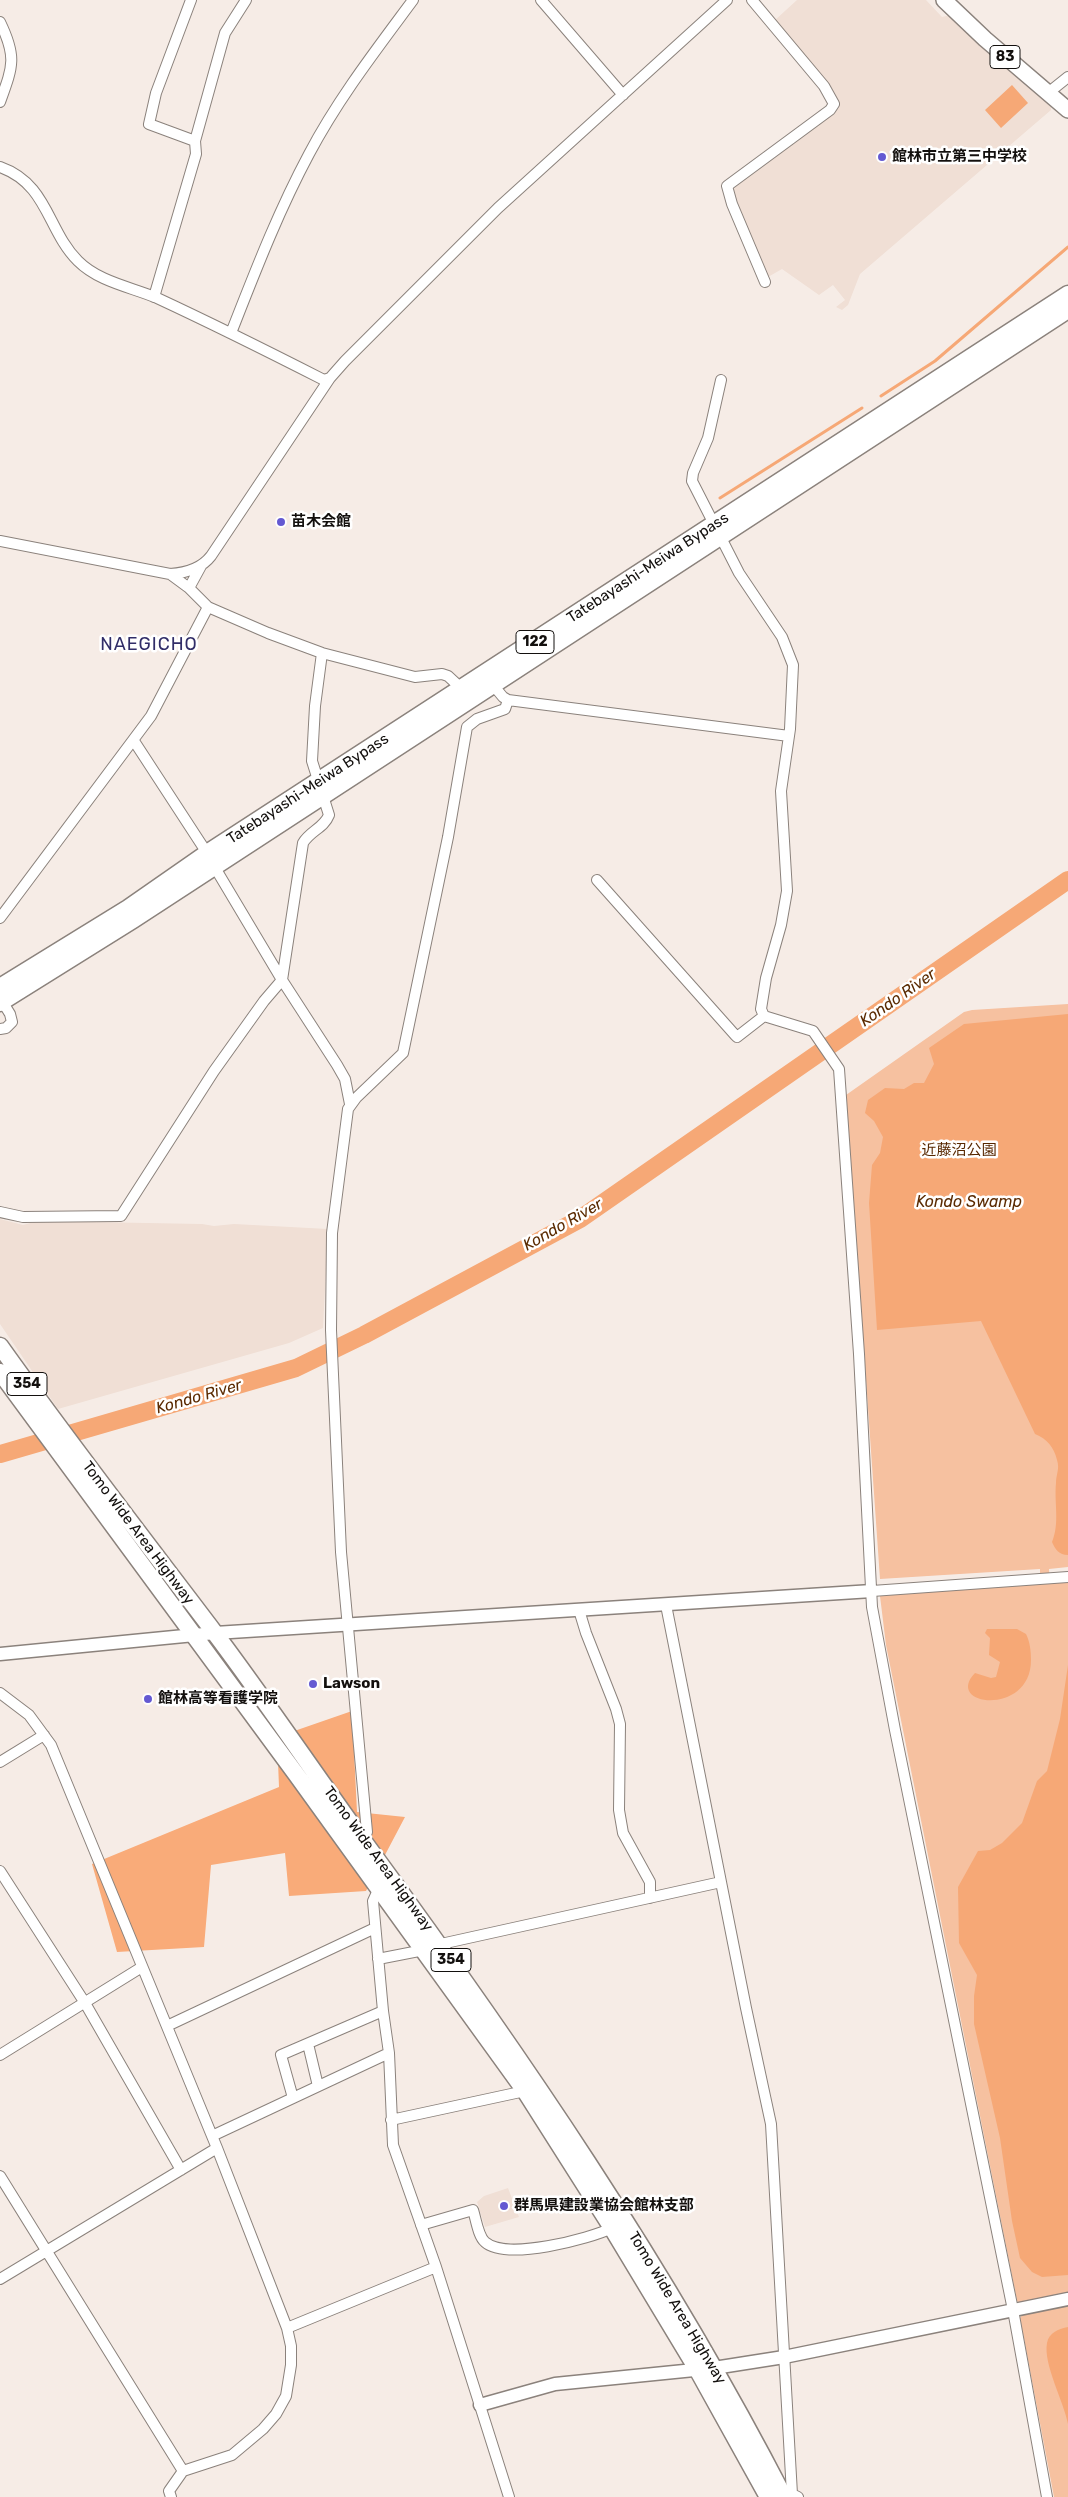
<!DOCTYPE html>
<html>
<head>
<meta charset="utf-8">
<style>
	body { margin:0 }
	canvas { display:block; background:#f6ece6 }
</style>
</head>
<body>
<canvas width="1068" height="2497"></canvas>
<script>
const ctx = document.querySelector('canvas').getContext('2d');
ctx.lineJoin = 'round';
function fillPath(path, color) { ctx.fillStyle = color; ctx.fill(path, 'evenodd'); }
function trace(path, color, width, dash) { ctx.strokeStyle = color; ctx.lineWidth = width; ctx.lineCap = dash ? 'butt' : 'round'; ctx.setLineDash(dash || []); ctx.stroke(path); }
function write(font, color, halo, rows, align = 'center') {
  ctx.font = font + ' Rubik,"Noto Sans JP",sans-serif'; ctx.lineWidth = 5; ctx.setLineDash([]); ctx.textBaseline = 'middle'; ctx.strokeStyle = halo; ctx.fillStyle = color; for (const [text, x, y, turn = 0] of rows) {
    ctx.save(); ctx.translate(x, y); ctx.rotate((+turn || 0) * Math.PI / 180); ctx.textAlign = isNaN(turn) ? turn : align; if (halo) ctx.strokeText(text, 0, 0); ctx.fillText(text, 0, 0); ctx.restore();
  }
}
fillPath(new Path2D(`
	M797 0H926L942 17 950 15 1051 105V110L860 274 848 305 842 310 836 307 845 300 833 285 819 295 782 269 768 277 764 275 730 186 839 108 828 85 774 21Z
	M0 1219 23 1225 38 1221 202 1224 214 1226 234 1224 328 1229 323 1328 289 1343 58 1409 0 1324Z
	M508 2188 519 2217 485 2227 477 2202 484 2196Z`), '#f0dfd5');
fillPath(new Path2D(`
	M1068 1004V1567L1049 1569 1050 1583 1068 1582V2497H1054L1020 2318 1023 2314 1020 2303 1017 2301 886 1645 880 1596 1040 1583V1569L880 1579 846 1095 964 1012 972 1010Z`), '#f6c1a0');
fillPath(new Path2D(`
	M352 1711 357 1812 405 1817 366 1891 289 1896 285 1853 211 1865 204 1947 117 1952 92 1864 279 1787 277 1737Z`), '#f9ab79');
fillPath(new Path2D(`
	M1012 85 1028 103 1001 128 985 110Z
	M1068 1014V1555C1059 1555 1055 1549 1052 1542 1060 1523 1054 1503 1056 1483 1056 1474 1060 1469 1057 1460 1054 1447 1047 1439 1035 1434L981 1321 877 1330 869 1203 872 1165 880 1153 883 1137 874 1121 865 1113 868 1100 885 1088 904 1089 914 1083H924L934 1064 929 1048 964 1024Z
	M987 1629H1017L1026 1634C1030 1642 1031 1651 1031 1660 1031 1717 943 1706 975 1673L991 1678 996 1677 1000 1662 989 1655 990 1638 985 1633Z
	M1068 1665V2275L1042 2277 1032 2272 1020 2258 1012 2221 1000 2138 974 2024V1996L977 1975 959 1943 958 1887 978 1851 990 1850 1002 1843 1022 1823 1037 1781 1047 1771 1060 1719Z
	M1068 2327V2424C1064 2402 1043 2364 1047 2343 1049 2332 1059 2329 1068 2327Z`), '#f6a876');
trace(new Path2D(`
	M881 396 935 361 1068 247
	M720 498 862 408`), '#f6a876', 3);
trace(new Path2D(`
	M0 1454 296 1368 364 1335 580 1219 1068 880`), '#f6a876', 18);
const minor = new Path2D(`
	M191 0 156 93 149 124 195 141
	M541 0 623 95
	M752 0 824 86 834 104 830 110 727 186 732 204 765 282
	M0 22C17 57 13 66 0 102
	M1048 93 1068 77
	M0 167C48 184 47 230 78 261 99 282 131 287 157 298 213 324 269 352 324 380L330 378
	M154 297 196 154 195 141 225 33 246 0
	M231 333C255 272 278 212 309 154 338 99 376 50 413 0
	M721 380 708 438 693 473 692 481 739 573 782 637 793 665 790 729 781 791 787 891 781 925 766 978 761 1009 764 1016 813 1031 839 1069 859 1354 872 1607 895 1730 1013 2310 1047 2497
	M0 541 170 574C186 573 201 569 211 556L330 378 345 361 498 208 727 0
	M170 574 189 588 208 607 268 633 322 653 415 677 442 674 448 676 462 689
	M189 588 201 566
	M493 685 503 697 508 700 789 736
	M134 741 207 853
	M214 866 282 980 337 1065 345 1079 350 1104
	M597 880 735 1035 737 1037 764 1016
	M0 918 151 716 208 607
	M0 1029 6 1028 12 1022 10 1014 2 1001
	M0 1212 23 1217 121 1216 214 1071 264 1001 282 980 303 843C310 831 324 828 329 815L312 761 315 706 322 653
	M872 1591 1068 1577
	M666 1605 746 2008 771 2124 792 2494 798 2497
	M579 1610 586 1633 616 1709 620 1724 619 1810 623 1833 650 1882V1898
	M0 1693 29 1715 51 1745 217 2148 287 2328 291 2346V2365L286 2396 276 2414 263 2429 232 2455 183 2471 169 2491 171 2497
	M0 1762 44 1735
	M363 1840 367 1832 341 1552 331 1330 332 1233 348 1109 356 1098 403 1053 448 837 467 727 477 719 505 709 508 700
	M0 1871 85 2003 181 2170
	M379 1888 373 1901 383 2011 389 2053 393 2145 436 2267 509 2497
	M441 1944 721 1882
	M378 1959 424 1950
	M167 2026 375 1928
	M308 2044 318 2086
	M0 2055 142 1967
	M293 2098 281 2055 383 2011
	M391 2120 525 2091
	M212 2136 389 2053
	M0 2176 183 2471
	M421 2225 473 2210C476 2219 478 2236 485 2242 506 2261 589 2239 612 2228
	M0 2279 217 2148
	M287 2328 436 2267`);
const tertiary = new Path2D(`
	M0 1654 215 1633 872 1591
	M480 2405 555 2384 714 2368 784 2357 1068 2299`);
const primary = new Path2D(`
	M944 0 985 39 1068 110`);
const trunk = new Path2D(`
	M0 987 128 908 207 853 1068 294
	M0 1003 133 920 1068 310
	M0 1346C69 1443 142 1537 214 1632 266 1701 314 1773 365 1843 518 2052 665 2266 784 2497
	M0 1372 296 1774 525 2091 612 2228 697 2369 768 2497`);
trace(minor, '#8b827c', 12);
trace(tertiary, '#8b827c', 15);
trace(primary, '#8b827c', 18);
trace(trunk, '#8b827c', 19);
trace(minor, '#fff', 10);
trace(tertiary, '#fff', 12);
trace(primary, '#fff', 15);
trace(trunk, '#fff', 16);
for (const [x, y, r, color] of [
	[882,157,5,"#6459d2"],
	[281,522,5,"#6459d2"],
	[313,1684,5,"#6459d2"],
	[148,1699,5,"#6459d2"],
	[504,2206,5,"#6459d2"]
]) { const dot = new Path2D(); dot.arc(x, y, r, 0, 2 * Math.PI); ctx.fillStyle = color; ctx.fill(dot); trace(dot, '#fff', 2); }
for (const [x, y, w] of [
	[1005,57,30],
	[535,642,38],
	[27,1384,40],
	[451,1960,40]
]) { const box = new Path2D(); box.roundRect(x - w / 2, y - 11.5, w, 23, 4); ctx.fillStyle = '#fff'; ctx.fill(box); trace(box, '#13100e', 1); }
write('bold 14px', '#13100e', null, [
	["83",1005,57],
	["122",535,642],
	["354",27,1384],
	["354",451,1960]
]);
write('bold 15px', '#13100e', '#fff', [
	["館林市立第三中学校",892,157],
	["苗木会館",291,522],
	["Lawson",323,1684],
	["館林高等看護学院",158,1699],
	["群馬県建設業協会館林支部",514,2206]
], 'left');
write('15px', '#13100e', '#fff', [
	["Tatebayashi-Meiwa Bypass",648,568,-33],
	["Tatebayashi-Meiwa Bypass",308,789,-33],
	["Tomo Wide Area Highway",138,1533,53],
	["Tomo Wide Area Highway",378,1859,54],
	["Tomo Wide Area Highway",677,2308,59]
]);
write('15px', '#572700', '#fff', [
	["近藤沼公園",959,1151]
]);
write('italic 16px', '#5b2b02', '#fff', [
	["Kondo River",898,998,-35],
	["Kondo Swamp",969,1202],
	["Kondo River",563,1225,-30],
	["Kondo River",199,1397,-16]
]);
ctx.letterSpacing = '1px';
write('18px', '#312d68', '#fff', [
	["NAEGICHO",149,645]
]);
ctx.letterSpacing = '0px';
</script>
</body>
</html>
